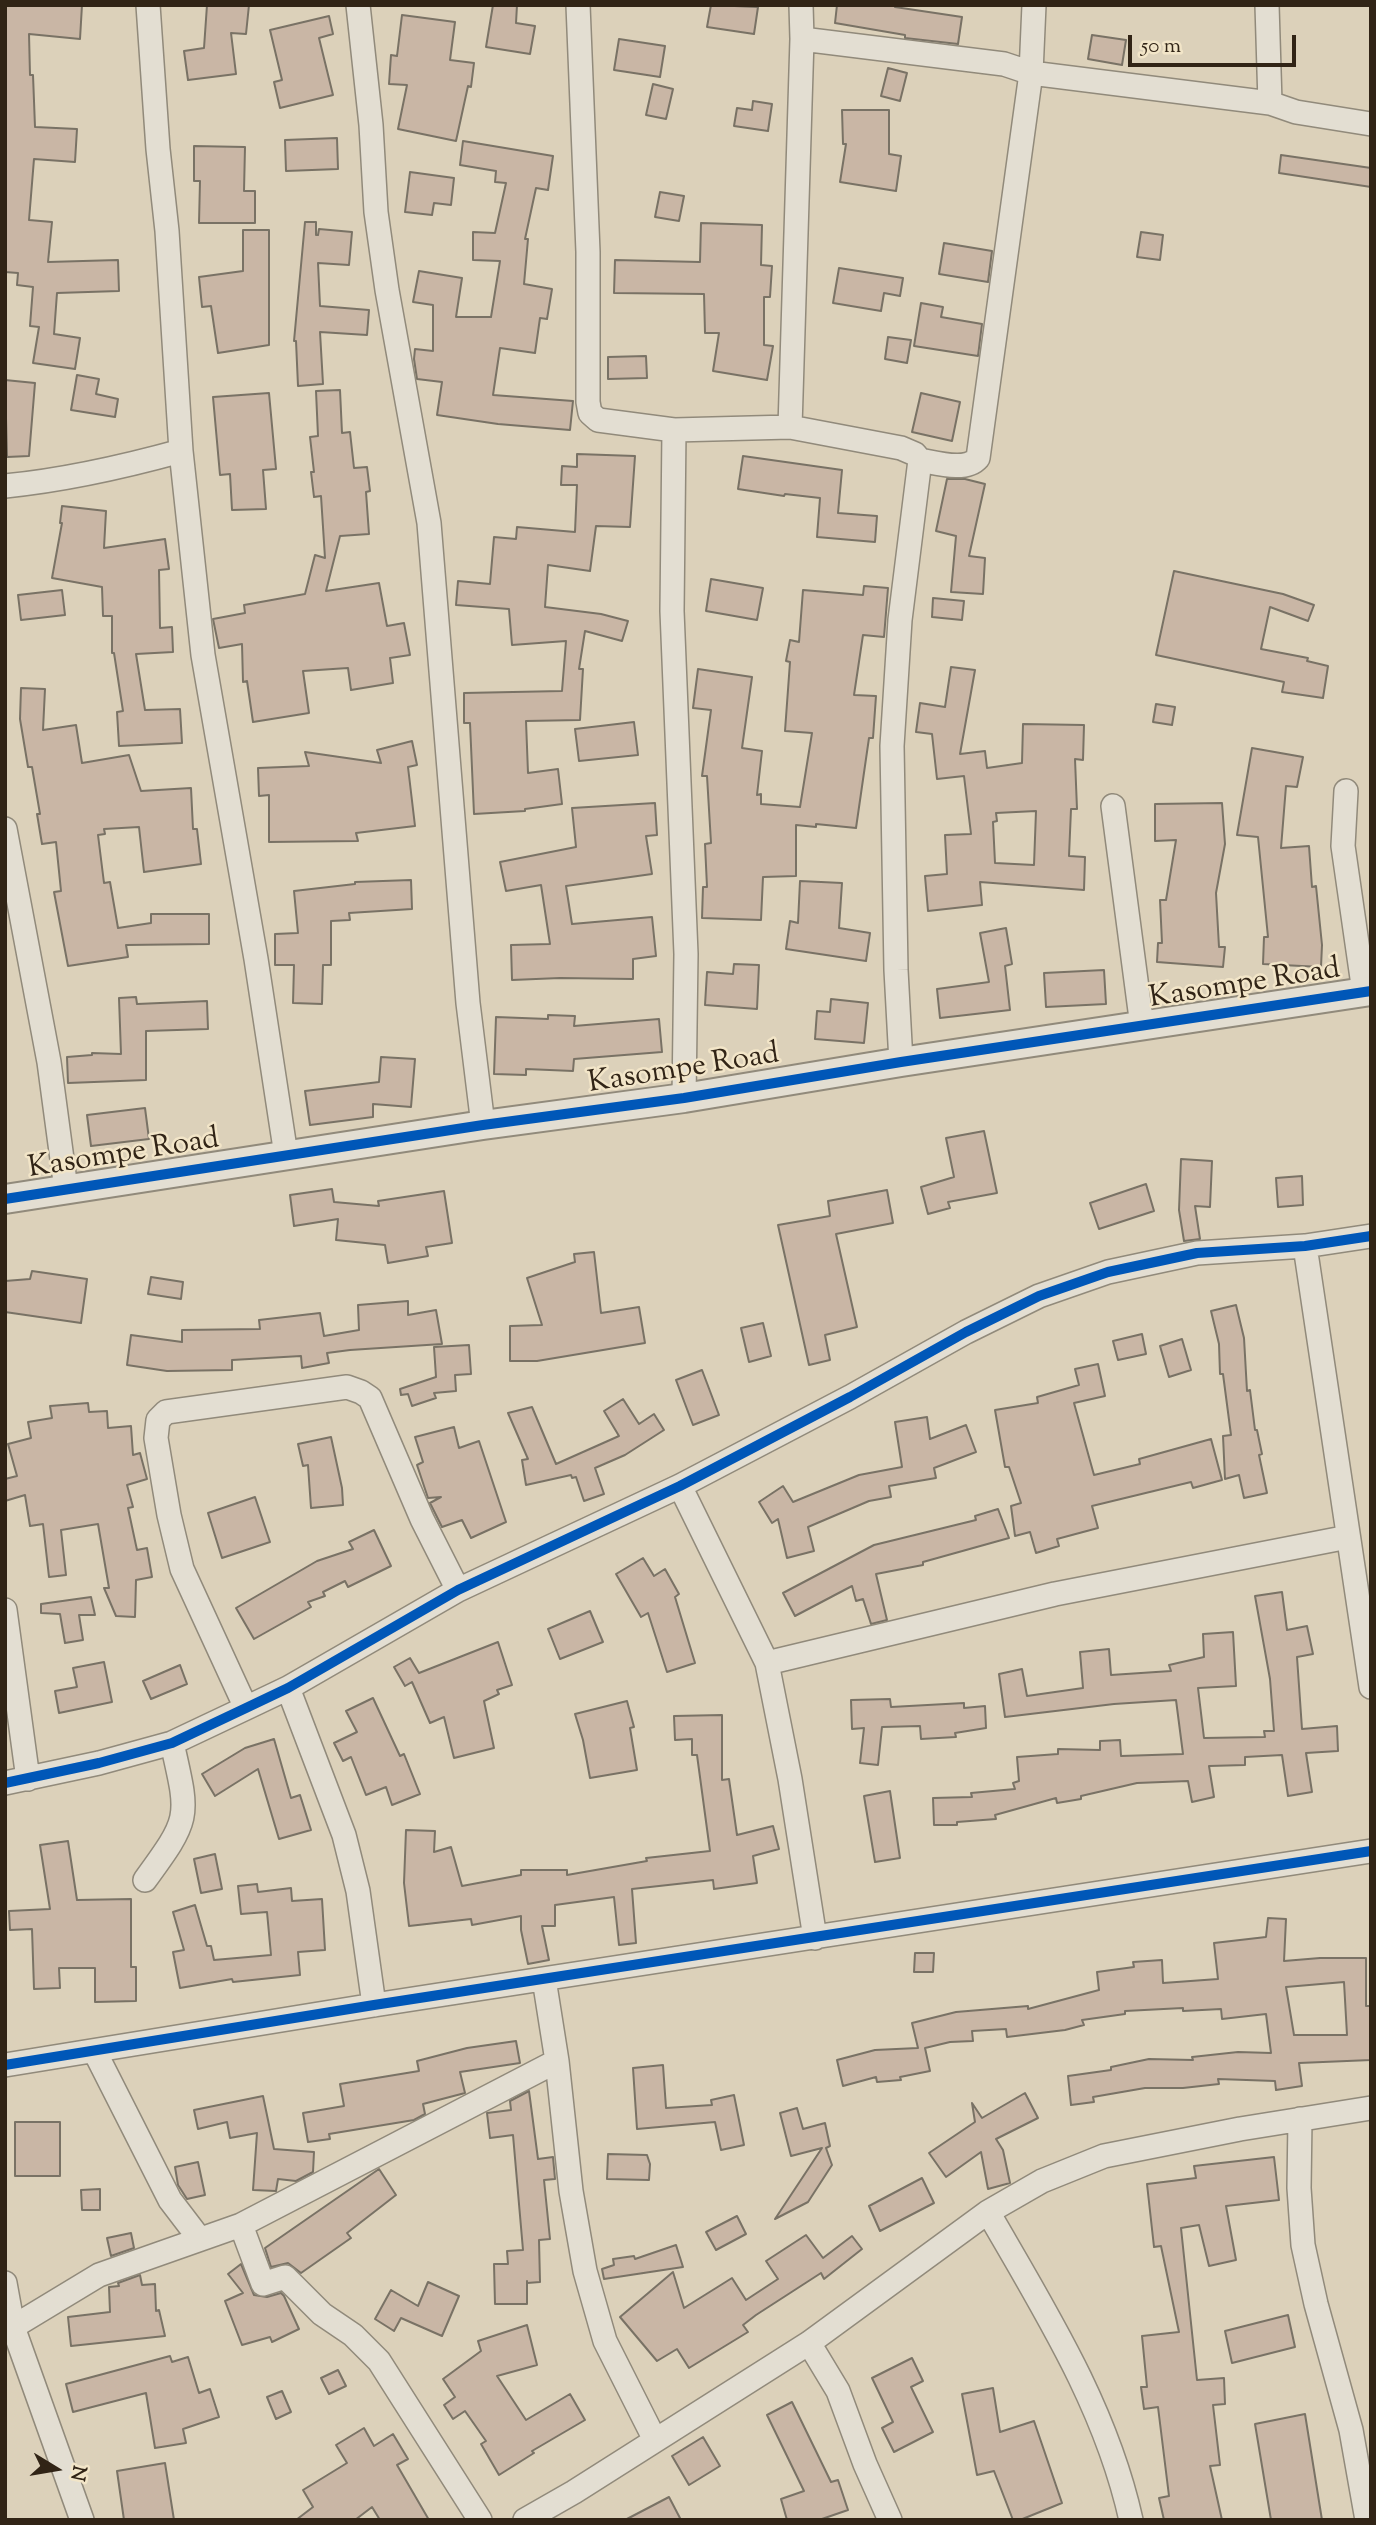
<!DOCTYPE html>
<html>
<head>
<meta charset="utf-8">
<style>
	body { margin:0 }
	#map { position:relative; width:1376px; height:2525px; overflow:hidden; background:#dcd1ba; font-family:"Sorts Mill Goudy",serif }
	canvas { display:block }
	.frame { position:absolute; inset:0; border:7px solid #312416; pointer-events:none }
	.north { position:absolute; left:21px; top:2434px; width:70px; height:70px; -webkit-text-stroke:5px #f2e5c8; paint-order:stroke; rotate:101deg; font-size:19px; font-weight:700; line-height:28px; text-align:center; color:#312416 }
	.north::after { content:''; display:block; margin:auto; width:24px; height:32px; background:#312416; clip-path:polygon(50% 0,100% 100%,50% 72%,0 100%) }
	.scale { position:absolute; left:1128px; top:35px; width:168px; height:32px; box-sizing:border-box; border:4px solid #312416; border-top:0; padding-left:9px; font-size:21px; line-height:24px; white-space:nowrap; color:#312416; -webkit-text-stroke:5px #f2e5c8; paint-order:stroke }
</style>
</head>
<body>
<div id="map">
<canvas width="1376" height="2525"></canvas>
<div class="frame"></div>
<div class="north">N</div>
<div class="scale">50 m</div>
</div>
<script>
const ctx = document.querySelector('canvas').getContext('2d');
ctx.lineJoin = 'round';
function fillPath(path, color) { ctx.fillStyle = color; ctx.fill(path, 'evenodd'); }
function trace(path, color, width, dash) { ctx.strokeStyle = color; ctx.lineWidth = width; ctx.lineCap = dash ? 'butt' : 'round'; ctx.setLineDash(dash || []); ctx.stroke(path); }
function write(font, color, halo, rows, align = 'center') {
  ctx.font = font + ' "Sorts Mill Goudy",serif'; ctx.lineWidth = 5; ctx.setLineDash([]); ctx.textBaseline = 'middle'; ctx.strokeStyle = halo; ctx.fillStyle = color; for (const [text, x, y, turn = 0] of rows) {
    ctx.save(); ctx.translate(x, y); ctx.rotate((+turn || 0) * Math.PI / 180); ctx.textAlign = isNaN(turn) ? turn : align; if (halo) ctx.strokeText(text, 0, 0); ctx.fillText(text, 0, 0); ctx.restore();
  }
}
const building = new Path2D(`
	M5 5H82L80 39 29 34 30 75H33L35 127 77 129 75 162 34 159 29 220 52 222 48 262 118 260 119 291 57 293 54 334 80 338 75 369 33 363 39 327 30 326 33 287 17 285 18 273 5 272Z
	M207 5H249L246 34 231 33 236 74 188 80 184 51 204 48Z
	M493 5H517L516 23 535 26 530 54 486 47Z
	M711 5 758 7 754 34 707 27Z
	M837 5H896L895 7 962 17 958 44 905 38V35L835 23Z
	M402 15 455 22 450 60 474 63 471 87 468 86 456 141 398 129 407 85 389 84 391 55 397 56Z
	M329 16 333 34 319 38 333 95 280 108 274 82 282 80 270 30Z
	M1092 35 1126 40 1122 65 1088 59Z
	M619 39 665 46 660 77 614 70Z
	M888 68 907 73 900 101 881 96Z
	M653 84 673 89 666 119 646 115Z
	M753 101 772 104 768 131 734 126 737 108 752 110Z
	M842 110H889V154L901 156 896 191 840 182 846 144H843Z
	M337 138 338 169 286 171 285 140Z
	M463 141 553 156 548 190 536 188 525 239H528L524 284 552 289 547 319 540 318 535 353 500 348 493 395 573 401 570 430 498 424 437 415 442 382 417 379 414 359 415 349 433 351V305L413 302 419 271 462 278 456 317H491L500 261 473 260V232L495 233 506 183 495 182 496 171 460 165Z
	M194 146 245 147 244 191H255V223H199L200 181H194Z
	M1281 155 1371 168V187L1279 173Z
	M410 172 454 178 451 205 434 203 432 215 405 212Z
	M660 192 684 196 679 221 655 217Z
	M305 222H316V235H318L319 229 352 232 349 265 318 263 320 306 369 310 367 335 320 332 323 384 298 386 296 341H294Z
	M701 223 762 225 761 265 772 266 770 297H764V345L773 346 767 380 713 371 719 333H705L704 294 614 293 615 260 700 262Z
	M243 230H269V345L218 353 211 306 202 307 199 277 243 271Z
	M1141 232 1163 235 1160 260 1137 257Z
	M944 243 992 251 988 282 939 274Z
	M839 268 903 278 900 296 884 293 881 311 833 303Z
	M921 303 943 307 941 317 982 324 978 356 914 346Z
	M888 337 911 340 907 363 885 359Z
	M646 356 647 378 608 379V357Z
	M77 375 99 379 96 394 118 399 115 417 71 410Z
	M5 380 35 383 29 456 7 457Z
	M340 390 342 433 350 432 354 468 367 467 370 491 366 492 369 534 340 536 326 591 379 583 387 626 404 623 410 655 390 658 393 683 351 690 348 668 303 671 309 713 253 722 247 681 243 682 242 644 219 648 213 619 245 613 244 605 305 594 315 555 325 558 321 496 314 497 311 472H314L310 437 318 436 316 391Z
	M269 393 276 469 263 470 266 509 232 510 230 474 220 475 213 397Z
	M921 393 960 402 952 441 912 432Z
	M577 454 635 456 630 527 596 526 590 571 548 565 545 607 601 614 628 621 622 641 585 631 579 669H583L580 720 526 721 528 773 558 769 562 804 525 809V811L474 814 470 723H464V693L562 691 566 641 512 645 509 609 456 605 458 581 490 584 494 537 516 539 517 527 575 532 577 485H561L562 466 577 467Z
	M743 456 842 470 838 513 877 516 875 542 817 537 820 498 785 494 784 496 738 489Z
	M947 479H965L985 484 969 556 985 558 983 594 951 592 956 536 936 531Z
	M62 506 106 511 104 548 165 539 169 569 159 570 160 628 172 627 173 652 136 654 145 710 180 709 182 743 119 746 117 712 123 711 114 653H112V616H103L102 587 52 578 62 523H60Z
	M1174 571 1283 594 1314 605 1308 621 1270 607 1261 649 1308 658 1307 661 1328 666 1323 698 1282 692 1284 682 1156 655Z
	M711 579 763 588 757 620 706 611Z
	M864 586 888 588 884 637 863 635 854 695 876 696 873 738H869L856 828 816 824V827L796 825V876L763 877 761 920 702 918 703 887H707L705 844 711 843 707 776H702L711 710 693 708 698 669 752 677 742 748 762 751 757 795 761 794V804L800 807 812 733 785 731 790 662 786 661 790 640 799 642 803 590 863 595Z
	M62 590 65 615 21 620 18 595Z
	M933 598 964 601 962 620 932 617Z
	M951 667 975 670 960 754 985 751 987 768 1022 763 1023 724 1084 725 1083 760 1075 759 1077 809H1071L1069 856 1085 857 1084 890 980 882 982 905 928 911 925 876 947 874 945 835 971 834 964 776 937 779 932 734 916 732 920 703 945 707ZM1036 811 1034 865 995 863 993 822 997 821 996 813Z
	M21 688 45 689 43 730 76 725 82 763 129 755 141 791 191 788 193 829H197L201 864 144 872 139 827 104 829 105 834 98 835 104 883 110 882 118 928 151 923V914H209V944L126 945 128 957 68 966 54 892 61 891 56 842 42 844 37 814H40L32 767H28L20 719Z
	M1156 704 1175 707 1172 725 1153 722Z
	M634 722 638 755 579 761 575 729Z
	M412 741 417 765 408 767 415 826 356 833 358 841 269 842V795L259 796 258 768 309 766 305 752 381 763 377 750Z
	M1252 748 1303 757 1297 787 1286 786 1281 848 1309 846 1312 887 1316 886 1322 945 1321 967 1263 964 1264 937H1268L1258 837 1237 835Z
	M655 803 657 835 646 836 652 874 566 886 572 924 652 917 656 956 633 959V979L560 978 512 980 511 945 550 944 541 885 506 891 500 862 576 847 572 808Z
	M1222 803 1225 844 1216 893 1219 947H1225L1223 967 1157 962 1158 943H1162L1160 900H1166L1176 840 1155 841V804Z
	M411 880 412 909 349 913 350 920 331 921V965H323L322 1004 293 1003 294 965H275V934L298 933 294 891 355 884V882Z
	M800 881 842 883 839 928 870 933 866 961 786 949 790 921 798 923Z
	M1006 928 1012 964 1005 966 1010 1010 940 1018 937 989 989 982 980 933Z
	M734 964 759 965 757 1009 705 1005 707 972 733 974Z
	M1104 970 1106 1004 1046 1007 1044 973Z
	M136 997 137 1004 207 1001 208 1029 146 1031V1080L68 1083 67 1057 92 1055V1053L121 1054 119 998Z
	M831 999 868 1003 864 1043 815 1039 817 1011 830 1012Z
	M548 1015 575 1016 574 1026 659 1019 662 1052 574 1059 573 1071 526 1069V1075L494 1074 496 1017 548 1019Z
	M381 1057 415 1059 411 1107 373 1104V1117L310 1125 305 1091 379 1082Z
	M145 1108 149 1139 91 1146 87 1115Z
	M984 1131 997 1193 948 1202 950 1208 928 1214 921 1187 954 1177 946 1138Z
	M1181 1159 1212 1161 1210 1207 1195 1206 1200 1239 1184 1241 1179 1210Z
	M1302 1176 1303 1205 1278 1207 1276 1178Z
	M1146 1184 1154 1211 1099 1229 1090 1203Z
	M332 1189 334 1202 379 1206 378 1201 444 1191 452 1243 426 1247 428 1256 388 1263 385 1245 336 1240 338 1219 294 1226 290 1195Z
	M887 1190 893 1223 836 1234 857 1327 825 1335 830 1360 809 1365 778 1225 830 1216 828 1201Z
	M594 1252 601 1313 639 1307 645 1343 537 1361H510V1326L542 1325 527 1278 575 1262 574 1254Z
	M32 1271 87 1279 81 1323 5 1312V1281L30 1279Z
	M151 1277 183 1282 181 1299 148 1294Z
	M408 1301V1315L436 1310 442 1344 350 1350 327 1353 329 1363 302 1368 301 1356 232 1360V1370L167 1371 127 1365 131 1335 182 1342V1330L260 1329 259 1320 320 1313 324 1336 359 1330 358 1305Z
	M1236 1305 1244 1338 1247 1391 1250 1390 1255 1430H1257L1262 1454 1259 1455 1267 1493 1244 1498 1239 1475 1225 1479 1223 1436 1231 1435 1223 1374H1220L1219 1344 1211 1311Z
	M763 1323 771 1356 749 1362 741 1328Z
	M1142 1334 1146 1354 1118 1360 1113 1341Z
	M1182 1339 1191 1370 1169 1377 1160 1346Z
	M469 1345 471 1374 455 1375 456 1391 434 1393 436 1398 412 1406 408 1394 401 1395 400 1389 436 1377 434 1347Z
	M1098 1364 1105 1396 1074 1403 1094 1475 1140 1464 1139 1459 1211 1439 1222 1480 1193 1488 1191 1482 1092 1506 1098 1528 1057 1539 1059 1546 1036 1553 1030 1532 1015 1536 1011 1506 1021 1503 1009 1467H1005L995 1410 1038 1403 1037 1397 1079 1385 1075 1369Z
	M702 1370 719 1415 693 1425 676 1380Z
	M623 1399 639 1424 654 1414 664 1430 625 1455 595 1468 604 1494 584 1501 576 1477 572 1478 571 1475 526 1485 522 1460 528 1459 508 1413 532 1407 556 1464 619 1436 604 1411Z
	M88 1403 89 1412 107 1411 108 1428 131 1426 133 1455 140 1453 147 1479 127 1485 133 1507 128 1508 137 1550 147 1548 152 1577 136 1580 135 1617 116 1616 104 1588H109L98 1524 61 1530 66 1575 49 1577 43 1524 30 1526 25 1495 5 1501V1479L17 1476 8 1444 31 1438 28 1422 52 1418 50 1406Z
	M927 1417 930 1439 966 1425 976 1452 934 1468 936 1478 889 1486 891 1497 869 1501 808 1527 814 1551 787 1558 778 1519 772 1523 759 1502 783 1486 793 1502 859 1475 902 1467 895 1422Z
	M454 1427 459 1448 479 1441 506 1522 471 1538 462 1520 442 1527 430 1503 441 1497 428 1498 417 1465 423 1462 415 1437Z
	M331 1437 342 1488 343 1505 311 1508 308 1465 303 1466 298 1444Z
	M255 1497 270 1542 222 1558 208 1513Z
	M998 1509 1009 1538 923 1562V1565L876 1574 887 1620 871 1624 863 1599 856 1601 852 1586 795 1616 783 1593 874 1545 976 1520 975 1516Z
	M374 1530 391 1566 348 1587 345 1581 323 1592 325 1596 308 1602 311 1607 254 1639 236 1608 317 1561 353 1549 349 1542Z
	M643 1558 654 1576 665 1569 679 1594 675 1597 695 1663 667 1672 648 1613 641 1617 616 1574Z
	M1282 1592 1287 1630 1307 1626 1313 1654 1297 1657 1302 1729 1337 1726 1338 1751 1306 1753 1312 1792 1288 1796 1282 1755 1245 1757V1765L1209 1766 1214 1797 1192 1802 1188 1781 1137 1783 1081 1796V1799L1057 1803 1056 1798 995 1815 996 1819 957 1822V1825H934L933 1798 972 1797 971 1793 1015 1789 1013 1783 1019 1781 1017 1757 1058 1754V1749L1100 1750V1741L1120 1740 1121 1756 1183 1754 1176 1700 1114 1704 1005 1717 999 1674 1022 1669 1027 1696 1083 1688 1080 1652 1109 1649 1111 1675 1171 1671 1169 1665 1204 1657 1203 1634 1233 1632 1236 1686 1198 1688 1204 1738 1265 1737 1264 1731H1274L1270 1679 1255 1596Z
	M91 1597 95 1615H79L83 1640 65 1643 60 1614 41 1613V1604Z
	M590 1611 603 1642 560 1659 548 1629Z
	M498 1642 512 1685 497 1690 499 1694 484 1701 494 1748 454 1758 444 1717 430 1723 412 1682 405 1686 394 1667 410 1658 419 1673Z
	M104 1662 112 1702 59 1713 55 1691 77 1687 73 1668Z
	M180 1665 187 1684 151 1699 143 1681Z
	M373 1698 400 1756 404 1754 420 1794 392 1805 386 1787 366 1795 351 1757 343 1761 334 1743 357 1732 346 1711Z
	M890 1699 891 1707 964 1703V1708L985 1706 986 1728 955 1733 956 1737 921 1739 920 1726 882 1727 878 1765 860 1763 864 1728 852 1729 851 1700Z
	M627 1701 634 1727 630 1728 637 1770 590 1778 583 1740 575 1714Z
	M722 1715V1780L729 1779 737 1835 773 1826 779 1849 753 1856 757 1883 714 1889 713 1880 632 1889 636 1943 619 1945 614 1897 555 1905V1926H542L549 1960 528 1964 521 1930V1916L472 1925 471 1919 409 1926 404 1883 406 1830 435 1831 434 1852 451 1847 462 1886 521 1875V1870H567V1875L647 1861 646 1858 710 1851 697 1755H692V1739L675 1740 674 1716Z
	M274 1739 291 1798 300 1795 311 1830 279 1839 258 1769 215 1796 202 1774 245 1748Z
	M890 1791 900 1858 875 1862 864 1796Z
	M68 1841 77 1900 131 1899V1967H136V2001L95 2002V1968H59L60 1988 34 1989 32 1929 10 1930 9 1911 50 1909 40 1845Z
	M215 1854 222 1889 201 1893 194 1859Z
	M257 1884 258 1892 291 1888 292 1901 322 1899 325 1950 298 1952 300 1975 233 1982 232 1979 180 1988 173 1952 184 1950 173 1912 195 1905 207 1946H211L214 1960 271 1955 267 1912 241 1914 238 1886Z
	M1268 1918 1286 1919 1284 1961 1320 1958H1366V2006H1371V2060L1299 2063 1302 2086 1276 2090 1275 2081 1218 2079 1219 2084 1183 2088H1145L1093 2097 1094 2102 1071 2105 1068 2076 1111 2070V2067L1149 2059 1193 2060 1192 2057 1238 2052 1271 2053 1266 2014 1222 2019 1221 2009 1183 2011V2008L1125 2011V2014L1082 2020 1084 2025 1065 2030 1007 2037 1006 2029 972 2031 973 2041 950 2042 925 2048 930 2071 900 2077 901 2080 877 2082 876 2077 843 2086 837 2060 875 2050 918 2048 912 2023 956 2012 1028 2006V2009L1099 1990 1097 1972 1134 1967 1133 1962 1162 1960 1163 1983 1218 1979 1214 1943 1266 1937ZM1344 1982 1347 2035H1294L1286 1987Z
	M915 1953H934L933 1972H914Z
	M516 2041 520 2063 460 2072 465 2093 423 2104 425 2114 414 2120 329 2134 330 2139 308 2142 303 2113 344 2106 340 2084 419 2071 417 2061 467 2048Z
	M663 2065 666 2108 712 2105 711 2100 734 2095 744 2145 721 2150 715 2122 637 2129 633 2068Z
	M529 2091 538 2159 553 2157 555 2179 544 2180 550 2239 539 2240 540 2282 527 2283V2281V2304H495L494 2264H508L507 2251 523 2250 513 2135 490 2138 487 2113 511 2110 510 2101Z
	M1025 2093 1038 2118 996 2139 1003 2150 1010 2183 988 2189 981 2152 946 2177 929 2153 975 2122 972 2103 982 2118Z
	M263 2096 274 2149 314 2152 313 2172 296 2181 278 2179 276 2191 253 2190 257 2133 230 2138 227 2122 198 2129 194 2110Z
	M797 2108 803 2129 825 2123 830 2146 826 2148 832 2165 808 2202 775 2219 822 2148 791 2156 780 2113Z
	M15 2122H60V2176H15Z
	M608 2154 647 2155 650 2164 649 2180 607 2179Z
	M1274 2157 1279 2200 1226 2206 1236 2260 1209 2266 1199 2225 1181 2228 1197 2380 1224 2378 1225 2404 1213 2405 1220 2465 1210 2466 1222 2520H1164L1159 2498 1169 2496 1158 2407 1144 2409 1141 2387H1147L1142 2336 1179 2332 1161 2246 1154 2247 1147 2184 1196 2178 1194 2166Z
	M198 2162 205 2195 187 2199 178 2185 175 2167Z
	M379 2169 396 2195 347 2233 351 2238 301 2273 288 2263 271 2267 265 2248Z
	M922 2178 934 2203 880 2231 869 2206Z
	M100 2189V2210H82L81 2190Z
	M737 2216 746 2234 716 2250 706 2232Z
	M131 2233 134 2248 111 2256 107 2238Z
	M806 2235 823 2258 852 2236 862 2249 824 2279 821 2273 756 2315 743 2325 748 2332 689 2368 677 2349 657 2361 620 2317 673 2272 684 2308 732 2278 746 2300 778 2279 766 2261Z
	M676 2245 683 2267 604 2279 602 2269 614 2265 613 2259 634 2256 635 2259Z
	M241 2264 254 2295 267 2297 281 2293 284 2296 299 2329 272 2342 270 2337 242 2345 225 2301 243 2293 228 2274Z
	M140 2275 142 2285 155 2284 156 2311 159 2310 165 2336 71 2346 68 2317 110 2312 109 2287 119 2286 118 2283Z
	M428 2282 459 2296 442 2336 401 2318 394 2331 375 2319 391 2290 418 2306Z
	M1288 2315 1295 2347 1232 2363 1225 2331Z
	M527 2325 537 2365 497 2376 526 2420 570 2394 585 2420 532 2451 534 2453 499 2475 481 2444 486 2441 465 2411 453 2419 444 2405 455 2397 443 2379 481 2351 478 2341Z
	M170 2356 172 2362 188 2357 199 2393 210 2389 219 2417 183 2429 186 2443 155 2448 146 2393 73 2412 66 2384Z
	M912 2358 923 2381 911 2387 933 2432 894 2452 882 2428 893 2422 872 2378Z
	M338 2370 346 2386 329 2394 321 2378Z
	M993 2388 1000 2432 1034 2421 1062 2503 1020 2520H1013L994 2471 977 2475 962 2394Z
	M282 2391 291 2412 276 2419 267 2397Z
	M792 2402 831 2482 838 2480 848 2510 819 2520H787L781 2499 804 2491 767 2415Z
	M1305 2414 1322 2520H1271L1255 2424Z
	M364 2428 374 2446 393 2434 408 2459 397 2465 429 2520H380L372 2507 355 2520H296L313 2507 303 2490 347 2463 336 2445Z
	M703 2437 720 2466 689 2485 672 2456Z
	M165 2463 174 2520H124L117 2471Z
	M669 2497 681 2520H625Z`);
fillPath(building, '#c9b6a5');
trace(building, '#797265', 2);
const minor = new Path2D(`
	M148 5 158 149 167 231 181 451 203 655 256 959 286 1155
	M358 5 371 125 376 212 387 290 429 523 468 1003 483 1125
	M578 5 588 252V402L590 413 598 420 674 430 672 611 686 954 684 1098
	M801 5 802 39
	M1267 5 1270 103 1296 112 1371 124
	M790 427 901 448 915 454 920 460 900 620 892 746 896 970 901 1062
	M674 430 790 427 802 39 1004 64 1031 73 1270 103
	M920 460C937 463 966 472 978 458L1031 73 1034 5
	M5 486C66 480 123 467 181 451
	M1346 791 1343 846 1364 992
	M1113 806 1142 1026
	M5 829 49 1062 66 1189
	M1305 1246 1371 1687
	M680 1486 767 1663 790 1779 815 1938
	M5 1610 28 1779
	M767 1663 1055 1594 1348 1537
	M288 1688 344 1835 358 1891 374 2005
	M246 1708 182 1569 169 1515 156 1438 158 1420 166 1412 347 1387 361 1392 370 1398 422 1519 458 1590
	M5 1783 99 1763 172 1743 246 1708 288 1688 458 1590 680 1486 850 1397 966 1332 1039 1296 1108 1272 1197 1253 1305 1246 1371 1236
	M145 1880C191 1817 189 1818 172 1743
	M544 1979 557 2061 571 2191 585 2271 605 2341 655 2440
	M95 2052 170 2200 199 2238
	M5 2065 374 2005 1371 1851
	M1300 2119 1299 2188 1303 2245 1316 2304 1351 2430 1367 2520
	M988 2212C1045 2311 1106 2407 1131 2520
	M241 2225 557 2061
	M5 2283 13 2327 82 2520
	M5 2328 13 2327 99 2275 241 2225 263 2284 285 2277 322 2314 353 2335 379 2361 480 2520
	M809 2343 838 2391 865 2464 890 2520
	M525 2520 574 2492 809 2343 988 2212 1042 2181 1104 2156 1240 2129 1371 2108`);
const tertiary = new Path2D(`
	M5 1199 483 1125 684 1098 901 1062 1371 991`);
trace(minor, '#918a7b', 26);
trace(tertiary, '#918a7b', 32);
trace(minor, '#e3ded2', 23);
trace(tertiary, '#e3ded2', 28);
trace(new Path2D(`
	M5 1199 483 1125 684 1098 901 1062 1371 991
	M5 1783 99 1763 172 1743 246 1708 288 1688 458 1590 680 1486 850 1397 966 1332 1039 1296 1108 1272 1197 1253 1305 1246 1371 1236
	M5 2065 374 2005 1371 1851`), '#0057b8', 10);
write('30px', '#312416', '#f2e5c8', [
	["Kasompe Road",1245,986,-9],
	["Kasompe Road",684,1071,-9],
	["Kasompe Road",124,1156,-9]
]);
</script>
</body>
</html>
